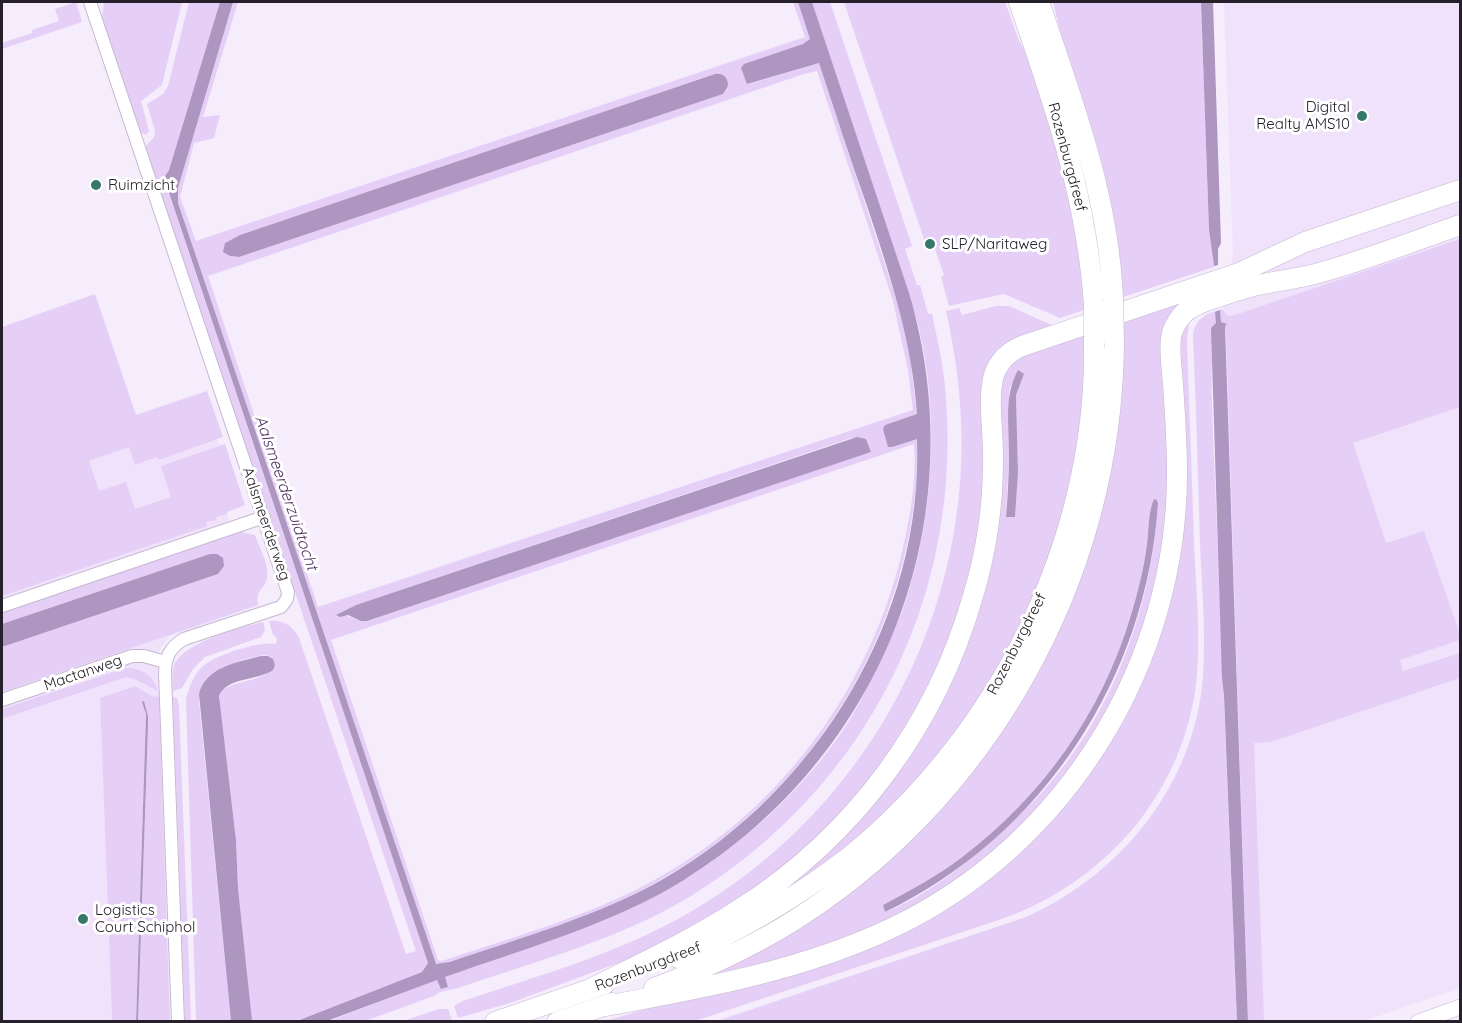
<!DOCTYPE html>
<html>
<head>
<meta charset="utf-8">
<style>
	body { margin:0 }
	#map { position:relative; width:1462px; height:1023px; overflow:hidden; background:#f5ecfc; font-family:Quicksand,sans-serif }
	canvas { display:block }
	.frame { position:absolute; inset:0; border:3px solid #252029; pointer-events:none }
</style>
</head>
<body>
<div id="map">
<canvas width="1462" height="1023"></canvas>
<div class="frame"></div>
</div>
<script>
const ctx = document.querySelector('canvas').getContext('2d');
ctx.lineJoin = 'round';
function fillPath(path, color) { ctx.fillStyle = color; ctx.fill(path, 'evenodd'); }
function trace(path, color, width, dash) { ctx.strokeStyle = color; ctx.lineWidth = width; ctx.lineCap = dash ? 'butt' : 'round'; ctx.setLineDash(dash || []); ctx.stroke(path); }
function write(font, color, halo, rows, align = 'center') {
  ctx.font = font + ' Quicksand,sans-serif'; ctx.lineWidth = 6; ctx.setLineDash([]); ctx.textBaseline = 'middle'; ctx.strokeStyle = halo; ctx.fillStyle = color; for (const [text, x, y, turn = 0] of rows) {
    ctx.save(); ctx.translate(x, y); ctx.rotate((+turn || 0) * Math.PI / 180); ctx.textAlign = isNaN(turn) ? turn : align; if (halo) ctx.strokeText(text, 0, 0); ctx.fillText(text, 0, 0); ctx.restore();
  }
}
fillPath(new Path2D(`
	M1224 2H1460V988L1364 1021H1248L1229 440 1221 322 1233 253Z
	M2 327 132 423 204 399 241 507 226 512 258 606 170 636 161 647 158 656 159 697 152 696 135 686 100 698 112 1021H2V647L218 574 223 561 2 624Z`), '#f1e2fc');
fillPath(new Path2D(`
	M76 2 82 22 2 49V43L32 33V30L59 21 55 9Z
	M104 2H182L162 85 141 101 149 131 146 135 140 132 102 19Z
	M189 2H220L169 170 164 179 428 963 422 972 297 1021H252L251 1018 238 888 236 840 219 699 221 691C234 680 269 681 275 665L271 657 265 655C248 657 212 668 203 683 199 688 200 695 199 702L231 1021H196L186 699C189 688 193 677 200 669 211 656 259 641 276 644L277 638 273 635 269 621C283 619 293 626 299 638L406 954 416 951 145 147 154 137 155 131 147 104 163 94 168 86Z
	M233 2H238L203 117 220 115 214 138 194 143 180 197 196 241 805 37 793 2H798L811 39 803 44 741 68 748 84 819 63 898 304 909 348 917 414 885 425 918 439C919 630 808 806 638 892 577 924 508 942 443 965H438L434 962 178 203V188ZM817 71 893 301 908 370 913 410 318 607 208 276 804 74ZM715 74 728 86 723 94 239 257 230 256 225 243 240 235ZM851 438 866 439 870 452 367 621C357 621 348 615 338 614L356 605ZM914 444C917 480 910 518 902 552 869 693 775 817 647 884 583 918 510 938 442 961L438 960 331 640Z
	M812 2H830L912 246 905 249 917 285H920L928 314H932C937 338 943 362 945 387 965 594 868 787 691 896 620 939 537 961 458 988L440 992 434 996 365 1021 327 1022 437 979 441 989 448 987 445 977C525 948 610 925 684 880 750 839 817 777 856 709 866 692 873 673 881 655 889 639 898 623 904 606 934 516 940 417 918 324Z
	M844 2H1005L1018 38 1033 68 1073 199 1086 307 1123 295 1053 2H1201L1209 230 1214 267 1060 318 1004 294 949 306 941 277 944 275 932 240 925 242Z
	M1460 239V407L1353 443 1386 543 1424 531 1460 634V640L1400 660 1403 671 1460 653V678L1271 742 1254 743 1264 1021H1248L1226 329 1221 322 1220 311C1207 349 1213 415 1214 457L1237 1021 714 1022 1026 917C1122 874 1195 784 1203 676 1206 633 1202 588 1200 545 1198 475 1196 405 1193 336 1195 318 1206 314 1222 309L1228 316 1235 315Z
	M1213 285 1179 311 1173 469 1153 614 1088 754 989 862 894 922 714 981 711 973 746 956 992 742 1123 336 1085 349C1087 368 1085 385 1083 404 1079 432 1076 460 1069 489 1033 644 933 795 800 884 779 898 753 908 731 919L862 810 971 617 998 382 1016 356ZM1024 374 1016 395 1018 473 1015 517H1006L1009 453V393L1010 387ZM1154 499 1158 501C1153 604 1113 714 1043 791 1030 806 1014 819 1000 832 968 863 927 896 885 912L883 905C910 891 937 877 961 858 1042 797 1102 713 1131 615 1138 592 1144 568 1147 544 1149 530 1148 513 1154 499Z
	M95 294 136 415 207 391 223 437 159 460 157 457 135 465 129 447 89 461 99 491 126 482 135 509 171 497 161 466 225 444 245 505 227 512V514L216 517 217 520 206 522 207 526 2 596V327Z
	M996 306H1009L1056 327 1001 354 987 498 954 642 880 776 776 880 650 951 513 1002 458 1018 454 1006 463 1001C540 975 621 953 692 911 839 825 938 673 958 504 966 439 960 374 946 311L959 308 962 315Z
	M1196 313 1189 324 1187 339C1189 407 1192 475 1194 543 1196 592 1202 643 1195 692 1178 799 1103 883 1002 919L695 1021 602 1022 859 946 1035 830 1159 624 1180 330Z
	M241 532 255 535C259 547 270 566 267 578 264 591 255 589 258 605L2 692V647L218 574 224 566 215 554H210L2 624V613Z
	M263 622 265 630 261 637 205 657 193 669 182 688 173 691C173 682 171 672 175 663 186 642 241 627 263 622Z
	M126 668C142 668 153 675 158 691L134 679 126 677 2 719V709Z
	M135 686 152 696 159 697 170 1021H138L148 726V716L144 701 146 714 136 1021H112L100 698Z
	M173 697 177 698 179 706 191 1021H185Z
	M439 1009H448L452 1020 448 1022 403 1021Z`), '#e5cff7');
fillPath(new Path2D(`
	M220 2H233L178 188V203L436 964 450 962C523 937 599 916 665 878 817 790 924 617 917 439L892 447H888L883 429 885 425 917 414C912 341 890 275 867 206 850 159 835 111 819 63L747 84 741 68 744 64 803 44 810 39 798 2H812L909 293C976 519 884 756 684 880 611 925 526 948 445 977L448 987 441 989 437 980 327 1021H297L422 972 428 963 164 178 169 170Z
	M1201 2H1213L1221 243 1218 249V265L1214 266 1209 230Z
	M715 74C724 73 728 78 728 86L723 94 239 257 230 256 223 252 225 243 240 235Z
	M1220 310 1221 322 1227 324 1225 326 1248 1022 1237 1021 1224 696 1222 678 1211 328 1216 323 1215 312Z
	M1018 370 1024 374 1016 395 1018 473 1015 517H1006C1008 494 1009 472 1009 450 1009 422 1004 396 1018 370Z
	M857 437 866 439 871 452 367 621H361L348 615 340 617 336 615 356 605Z
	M1154 499 1157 500 1158 503C1147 677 1043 836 885 912L883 905C909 891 936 877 961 858 1042 797 1102 713 1131 615 1138 592 1144 568 1147 544 1149 530 1148 512 1154 499Z
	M210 554H217L223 558 224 566 218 574 2 647V624Z
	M261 656H268L273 659 275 665 273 670C258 681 226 677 219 696L236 840 238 888 252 1021H231L199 694C205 667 238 662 261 656Z
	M144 701 148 716V726L138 1021 136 1022 146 714 142 702Z`), '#ad96bf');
const minor = new Path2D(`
	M90 2 288 592 287 599 281 607 184 639C169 648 165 658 165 674L178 1022
	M2 606 264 517
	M2 700 132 656H144L165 662`);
const tertiary = new Path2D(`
	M1418 1022 1460 1007`);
const trunk = new Path2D(`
	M1019 2C1054 104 1087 197 1094 306
	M1039 2C1072 99 1109 196 1113 299
	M678 958C739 931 796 898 849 857 999 736 1096 541 1094 347
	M592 988C642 963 694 939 740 909 854 836 936 726 973 596 986 553 993 506 993 461 994 437 987 397 994 375 999 360 1011 350 1025 345L1239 273 1305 242 1460 190
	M654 988C699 971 743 951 785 926 987 803 1113 577 1114 341
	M600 1007C699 989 802 971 894 927 1067 844 1178 662 1177 471 1177 442 1175 413 1173 384 1172 369 1169 353 1171 338 1172 329 1177 321 1183 314 1192 305 1206 301 1218 297 1233 292 1248 287 1263 284 1282 280 1303 278 1322 272 1368 259 1414 241 1460 225
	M495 1022 605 984
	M557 1022 612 1003`);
trace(minor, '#c5b7d0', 14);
trace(tertiary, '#c5b7d0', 16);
trace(trunk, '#c5b7d0', 21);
trace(minor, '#fff', 12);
trace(tertiary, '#fff', 15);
trace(trunk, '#fff', 20);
const trunkBridge = new Path2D(`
	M1113 299 1114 341
	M1094 306V347`);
trace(trunkBridge, '#c5b7d0', 21, []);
trace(trunkBridge, '#fff', 20);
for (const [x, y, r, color] of [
	[1362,116,6,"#367869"],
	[96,185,6,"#367869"],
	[930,244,6,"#367869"],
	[83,919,6,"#367869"]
]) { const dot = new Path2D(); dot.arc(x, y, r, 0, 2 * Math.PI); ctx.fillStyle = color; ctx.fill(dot); trace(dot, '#fff', 2); }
write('15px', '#252029', '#fff', [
	["Digital",1350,107,"right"],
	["Realty AMS10",1350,124,"right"],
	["Ruimzicht",108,185],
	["SLP/Naritaweg",942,244],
	["Logistics",95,910],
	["Court Schiphol",95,927]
], 'left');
write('15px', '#252029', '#fff', [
	["Rozenburgdreef",1067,157,75],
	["Aalsmeerderweg",266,524,71],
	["Rozenburgdreef",1017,644,-63],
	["Mactanweg",83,673,-19],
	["Rozenburgdreef",648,967,-21]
]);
write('italic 16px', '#513166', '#fff', [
	["Aalsmeerderzuidtocht",286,493,71]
]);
</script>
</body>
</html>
